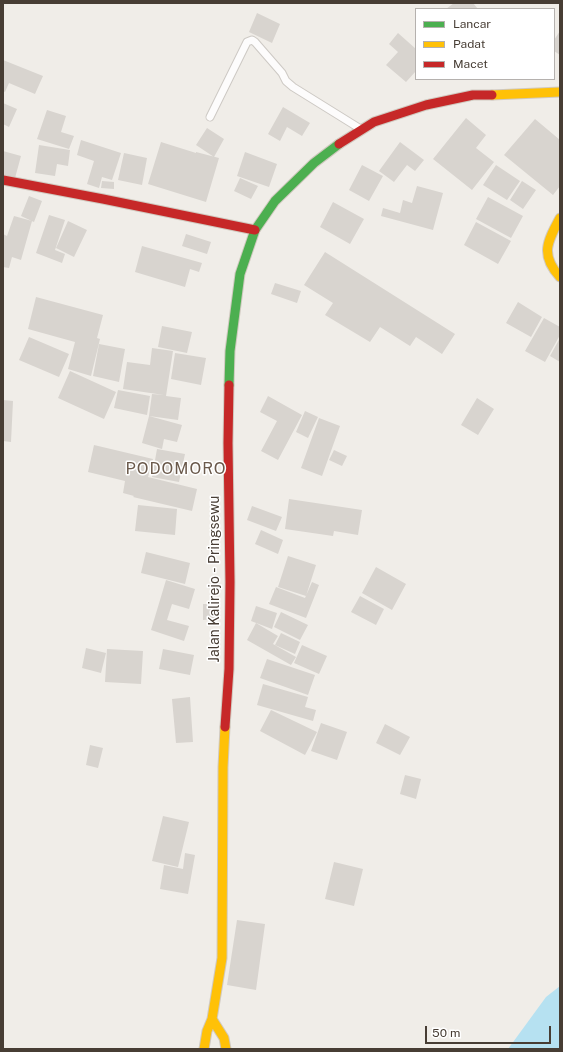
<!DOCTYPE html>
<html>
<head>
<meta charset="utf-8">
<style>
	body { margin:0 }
	#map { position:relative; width:563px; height:1052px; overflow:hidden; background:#f0ede8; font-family:"Public Sans",sans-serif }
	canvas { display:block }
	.frame { position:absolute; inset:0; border:4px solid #473d34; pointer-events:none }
	.legend { position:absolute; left:415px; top:8px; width:140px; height:72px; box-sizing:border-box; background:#fff; border:1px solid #b5b1ae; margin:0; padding:5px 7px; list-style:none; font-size:12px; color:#473d34 }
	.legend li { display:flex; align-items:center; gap:8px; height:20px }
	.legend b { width:20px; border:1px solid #b5b1ae }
	.scale { position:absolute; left:425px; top:1026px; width:126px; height:18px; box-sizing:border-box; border:2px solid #473d34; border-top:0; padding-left:5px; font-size:12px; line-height:14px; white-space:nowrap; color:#473d34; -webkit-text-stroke:3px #fff; paint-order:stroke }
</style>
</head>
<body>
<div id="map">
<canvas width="563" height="1052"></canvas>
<div class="frame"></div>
<ul class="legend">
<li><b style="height:5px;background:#4caf50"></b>Lancar</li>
<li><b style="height:5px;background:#ffc107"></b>Padat</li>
<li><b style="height:5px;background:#c62828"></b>Macet</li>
</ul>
<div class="scale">50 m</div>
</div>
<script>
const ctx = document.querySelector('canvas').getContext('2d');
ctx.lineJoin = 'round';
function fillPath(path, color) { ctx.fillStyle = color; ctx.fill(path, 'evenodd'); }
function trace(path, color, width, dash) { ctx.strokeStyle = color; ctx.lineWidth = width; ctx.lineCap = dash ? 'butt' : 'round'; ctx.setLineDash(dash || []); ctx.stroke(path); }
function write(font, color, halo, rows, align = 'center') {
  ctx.font = font + ' "Public Sans",sans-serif'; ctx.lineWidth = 3; ctx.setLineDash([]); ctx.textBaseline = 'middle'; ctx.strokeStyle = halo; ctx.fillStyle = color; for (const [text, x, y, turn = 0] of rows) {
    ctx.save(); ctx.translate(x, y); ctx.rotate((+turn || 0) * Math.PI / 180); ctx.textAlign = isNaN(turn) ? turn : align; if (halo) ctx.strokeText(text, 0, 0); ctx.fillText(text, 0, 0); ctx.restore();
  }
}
fillPath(new Path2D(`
	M560 986V1049H508L546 997Z`), '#b6e1f1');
fillPath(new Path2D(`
	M454 3H473L478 9H446Z
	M257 13 280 24 272 43 249 32Z
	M560 31V55L554 51V40Z
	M398 33 416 49V71L406 82 386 65 398 52 389 44Z
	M3 60 43 76 35 94 9 83 5 92 3 91Z
	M3 103 17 109 9 127 3 124Z
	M283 107 310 123 302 136 287 127 280 141 268 134Z
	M47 110 66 116 61 132 74 136 69 149 37 139Z
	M466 118 486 135 476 148 494 162 472 190 433 159Z
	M535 119 560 140V186L553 195 504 155Z
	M207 128 224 139 214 157 196 145Z
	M81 140 121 153 112 180 102 177 99 188 87 184 94 161 77 155Z
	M161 142 196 153V152L219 158 206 202 148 184Z
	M400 142 424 160 415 171 407 165 394 182 379 171Z
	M39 145 70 150 68 166 57 164 55 176 35 173Z
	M3 151 21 156 15 178 3 175Z
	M245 152 277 164 269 187 237 176Z
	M124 153 147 158 142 185 118 180Z
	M362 165 383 176 369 201 349 190Z
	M496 165 520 181 507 200 483 185Z
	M240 178 258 186 251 199 234 191Z
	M102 181 114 182V189L101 188Z
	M522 181 536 190 523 209 510 200Z
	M417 186 443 193 433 230 381 216 383 208 400 213 403 200 412 203Z
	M29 196 42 201 34 222 21 216Z
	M488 197 523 216 511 238 476 219Z
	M333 202 364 219 350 244 320 227Z
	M49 215 65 220 55 250 65 254 62 263 36 253Z
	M14 216 32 221 21 260 12 257 9 268 3 267V234L7 236Z
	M68 221 87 230 74 257 56 248Z
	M476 222 511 241 498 264 464 245Z
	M186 234 211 242 207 254 182 246Z
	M142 246 202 263 199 272 190 269 185 287 135 272Z
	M325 252 455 334 442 354 416 337 410 346 380 327 370 342 325 315 333 303 304 285Z
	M275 283 301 291 297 303 271 294Z
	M36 297 103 315 97 338 100 339 91 376 68 369 75 342 28 329Z
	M518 302 542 317 531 337 506 323Z
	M544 318 560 327V335L545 362 525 351Z
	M162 326 192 332 187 353 158 347Z
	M29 337 69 354 59 377 19 360Z
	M560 338V362L550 356Z
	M99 344 125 349 119 382 93 376Z
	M152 348 173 351 166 396 181 398 178 420 149 416 152 394 164 395 123 389 127 362 150 365Z
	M175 353 206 358 201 385 171 379Z
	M70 371 116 392 104 419 58 398Z
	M118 390 150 396 147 415 114 408Z
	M268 396 302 415 278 460 261 451 277 421 260 412Z
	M477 398 494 409 478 435 461 425Z
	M3 400 13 401 11 442 3 441Z
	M305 411 318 417 308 438 296 432Z
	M149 416 182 425 177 442 164 439 162 449 142 443Z
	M319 418 340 426 322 476 301 468Z
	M94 445 153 459 148 477 197 489 192 511 133 497 134 496 123 493 125 481 88 472Z
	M157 449 185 454 179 482 152 477Z
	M334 450 347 456 342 466 329 460Z
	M289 499 362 510 358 535 334 531 333 536 285 529Z
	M138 505 177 509 175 535 135 531Z
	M252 506 282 517 276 531 247 520Z
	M261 530 283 540 278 554 255 544Z
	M146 552 190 563 185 584 141 573Z
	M288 556 316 565 306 596 278 587Z
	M376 567 406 584 392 610 362 593Z
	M166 580 195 589 189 609 172 604 167 620 189 626 184 641 151 630Z
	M312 582 319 585 306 618 269 604 276 587 305 598Z
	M360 596 384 609 376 625 351 612Z
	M203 604H214L215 619 203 620Z
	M256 606 277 613 272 629 251 621Z
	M281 612 308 625 300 640 274 627Z
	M256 623 278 636 273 644 296 657 291 665 247 640Z
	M281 633 300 642 295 654 275 645Z
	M302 645 327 656 319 674 294 663Z
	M86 648 106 653 101 673 82 668Z
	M107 649 143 651 141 684 105 682Z
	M163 649 194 655 190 675 159 669Z
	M267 659 315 675 308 695 260 678Z
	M263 684 308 697 305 707 316 710 313 721 257 705Z
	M190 697 193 742 176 743 172 699Z
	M271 710 317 732 305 755 260 731Z
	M321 723 347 732 337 760 311 751Z
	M385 724 410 737 400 755 376 743Z
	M90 745 103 748 98 768 86 765Z
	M405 775 421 779 416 799 400 794Z
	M163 816 189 822 178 867 152 861Z
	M185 853 195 855 188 894 160 889 164 865 183 869Z
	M334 862 363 869 354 906 325 899Z
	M237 920 265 924 256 990 227 985Z`), '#d8d4cf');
const lane = new Path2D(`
	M210 117 247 42 252 40 255 42 282 73 286 81 293 87 359 128`);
const fast = new Path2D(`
	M229 385 230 351 240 274 255 230 275 201 314 163 339 144`);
const slow = new Path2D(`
	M492 95 560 92
	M560 218C547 242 540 255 560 277
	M212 1019 224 1038 226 1049
	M204 1049 207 1031 212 1019 222 958 223 767 225 727`);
const jam = new Path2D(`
	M339 144 374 122 426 105 473 95H492
	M3 180 103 199 255 230
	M225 727 229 669 230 582 228 443 229 385`);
trace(lane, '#cdc9c4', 9);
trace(fast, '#d0c9bf', 11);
trace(slow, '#d0c9bf', 11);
trace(jam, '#d0c9bf', 11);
trace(lane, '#fdfcfc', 7);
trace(fast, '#4caf50', 9);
trace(slow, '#ffc107', 9);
trace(jam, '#c62828', 9);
write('14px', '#473d34', '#fff', [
	["Jalan Kalirejo - Pringsewu",215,579,-90]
]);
ctx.letterSpacing = '1px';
write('16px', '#6a594b', '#fff', [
	["PODOMORO",176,469]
]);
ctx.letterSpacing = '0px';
</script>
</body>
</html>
